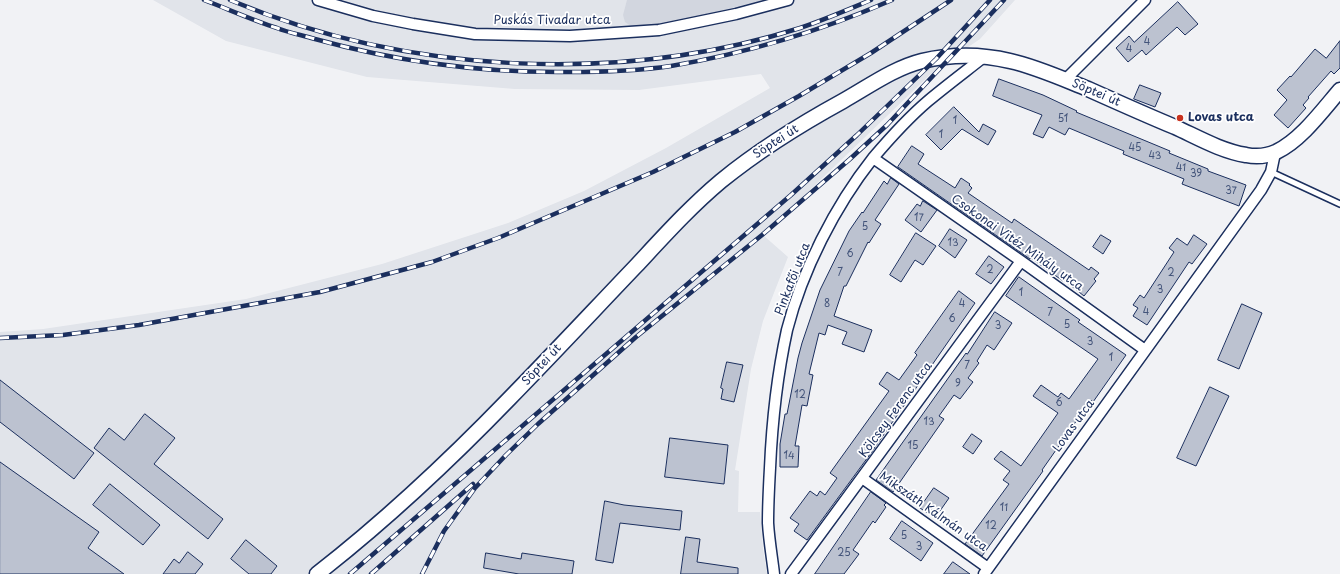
<!DOCTYPE html>
<html>
<head>
<meta charset="utf-8">
<style>
	body { margin:0 }
	canvas { display:block; background:#f1f2f5 }
</style>
</head>
<body>
<canvas width="1340" height="574"></canvas>
<script>
const ctx = document.querySelector('canvas').getContext('2d');
ctx.lineJoin = 'round';
function fillPath(path, color) { ctx.fillStyle = color; ctx.fill(path, 'evenodd'); }
function trace(path, color, width, dash) { ctx.strokeStyle = color; ctx.lineWidth = width; ctx.lineCap = dash ? 'butt' : 'round'; ctx.setLineDash(dash || []); ctx.stroke(path); }
function write(font, color, halo, rows, align = 'center') {
  ctx.font = font + ' "Playpen Sans",sans-serif'; ctx.lineWidth = 3.5; ctx.setLineDash([]); ctx.textBaseline = 'middle'; ctx.strokeStyle = halo; ctx.fillStyle = color; for (const [text, x, y, turn = 0] of rows) {
    ctx.save(); ctx.translate(x, y); ctx.rotate((+turn || 0) * Math.PI / 180); ctx.textAlign = isNaN(turn) ? turn : align; if (halo) ctx.strokeText(text, 0, 0); ctx.fillText(text, 0, 0); ctx.restore();
  }
}
fillPath(new Path2D(`
	M153 0H1015L980 39 936 69 763 235 788 257 763 321 751 369 735 470 739 471 738 512H760L763 549 767 574H0V332L43 329 246 299 382 264 508 223 584 191 666 148 770 88 761 74 639 90 515 89 367 77 226 41Z`), '#e1e4ea');
fillPath(new Path2D(`
	M627 0H765L669 23 646 26H631L625 22 623 15Z`), '#d2d6df');
const building = new Path2D(`
	M1178 2 1198 24 1185 35 1177 27 1146 55 1142 50 1128 62 1116 48 1129 36 1134 42Z
	M1340 41V68L1334 74 1331 71 1308 97 1309 98 1303 105 1306 108 1288 128 1274 115 1287 100 1277 90 1290 76 1291 77 1315 49 1326 58Z
	M999 79 1043 95 1077 111 1076 112 1170 151 1169 153 1208 169V171L1246 185 1239 206 1182 184 1184 179 1123 154 1124 151 1069 128 1065 135 1049 127 1043 138 1033 134 1042 115 993 96Z
	M1140 85 1161 93 1155 107 1134 99Z
	M954 107 979 132 983 124 996 131 988 145 962 129 941 150 926 135Z
	M912 146 924 154 918 164 955 188 961 178 970 184 969 185 972 188 968 193 1012 223 1014 219 1089 270 1091 267 1099 273 1094 279 1096 281 1084 296 1064 280 1063 281 1031 258 1030 259 898 167Z
	M891 178 899 184 875 220 881 224 869 243 868 242 846 286H844L834 316 872 330 864 352 842 344 847 332 828 325 825 335 819 333 809 374 813 375 807 406 802 405 795 446H799L798 467H780V444L785 414H787L798 358 802 343 820 290 849 231 862 212 863 213 884 181 887 184Z
	M923 201 937 210 921 232 905 220 917 204 920 206Z
	M950 229 967 240 955 258 939 246Z
	M916 233 936 246 923 265 915 260 901 282 890 275Z
	M1101 235 1111 241 1103 254 1093 247Z
	M1194 235 1207 244 1192 264 1189 262 1147 325 1133 316 1138 308 1133 305 1140 295 1144 298 1174 252 1169 248 1177 238 1187 245Z
	M989 256 1004 267 991 284 976 274Z
	M1019 277 1080 320 1078 322 1126 355 1093 402 1091 400 1042 470 1043 471 982 556 965 544 1009 484 1003 480 1010 471 994 459 1001 451 1021 466 1058 413 1033 396 1041 385 1058 397 1061 393 1069 399 1098 359 1006 296Z
	M959 291 975 303 871 453 807 540 794 531 799 524 790 518 810 491 817 496 820 491 825 495 837 478 830 473 889 391 879 384 887 372 899 380 917 355 915 353Z
	M1242 304 1262 313 1239 369 1218 360Z
	M995 312 1012 323 994 350 987 345 977 361 979 363 968 378 973 382 960 399 954 395 939 416 944 419 893 492 876 480 966 353 967 354Z
	M727 362 743 365 734 402 721 399 723 389 721 388Z
	M0 380 94 453 74 479 0 422Z
	M1210 387 1229 396 1196 466 1177 458Z
	M145 414 175 438 154 464 223 519 208 539 94 448 109 428 124 440Z
	M972 434 982 441 973 454 963 447Z
	M670 438 728 445 724 484 665 477Z
	M0 462 99 532 88 548 124 574H0Z
	M110 484 160 525 143 545 93 505Z
	M934 488 949 498 935 518 920 508Z
	M871 492 886 503 884 505 886 507 875 523 873 521 853 550 859 554 844 574H815Z
	M605 501 624 505 682 511 680 530 620 523 613 563 596 560Z
	M902 521 933 543 921 561 890 539Z
	M686 537 700 539 697 562 738 568V574H681Z
	M246 540 277 566 271 574H249L231 559Z
	M188 552 203 564 195 574H163L174 559 179 563Z
	M486 553 521 559 522 553 574 561 572 574H519L484 568Z
	M953 562 970 574H944Z`);
fillPath(building, '#bcc2d0');
trace(building, '#1b2f5e', 1);
const lane = new Path2D(`
	M1271 172 1340 204`);
const street = new Path2D(`
	M318 0 373 16 413 24 475 34 570 36 659 30 736 14 788 0
	M1065 80 1145 0
	M873 158 1021 261 1145 350
	M862 478 988 568
	M774 574C772 557 769 540 768 523 768 505 769 486 770 468 772 422 777 376 787 330 802 271 835 206 873 158 890 138 908 118 928 101 946 86 966 71 985 56
	M791 574 1021 261
	M984 574 1261 190 1271 172 1275 153`);
const secondary = new Path2D(`
	M317 574C385 521 449 461 509 399 552 355 594 310 636 266 664 236 690 207 721 181 759 150 801 124 843 101 868 87 894 68 922 61 951 54 981 54 1010 61 1037 67 1063 79 1088 89 1117 102 1146 115 1175 127 1197 137 1221 151 1246 155 1256 157 1267 156 1276 152 1301 140 1322 111 1340 90`);
trace(lane, '#1b2f5e', 8);
trace(street, '#1b2f5e', 13);
trace(secondary, '#1b2f5e', 17);
trace(lane, '#fff', 5);
trace(street, '#fff', 10);
trace(secondary, '#fff', 14);
const rail = new Path2D(`
	M204 0C228 9 252 20 277 28 289 33 302 35 315 39 398 62 482 73 568 72 602 72 637 71 671 66 748 53 821 31 892 0
	M230 0C405 74 619 85 800 28 824 20 847 10 871 0
	M0 338 63 335 139 325 320 292 432 262 498 238 653 172 735 132 799 96 871 53 951 0
	M350 574 791 195 857 135 936 59 990 0
	M371 574 473 484
	M422 574 444 531 475 488 506 455 538 424 636 337 762 235 850 159 887 125 1004 0`);
trace(rail, '#1b2f5e', 4.5);
trace(rail, '#fff', 3, [9]);
for (const [x, y, r, color] of [
	[1180,118,4,"#c8321e"]
]) { const dot = new Path2D(); dot.arc(x, y, r, 0, 2 * Math.PI); ctx.fillStyle = color; ctx.fill(dot); trace(dot, '#fff', 1.5); }
write('10px', '#43547a', null, [
	["4",1147,42],
	["4",1129,49],
	["51",1063,119],
	["1",955,121],
	["1",941,135],
	["45",1135,148],
	["43",1155,156],
	["41",1181,168],
	["39",1196,174],
	["37",1231,191],
	["17",919,218],
	["5",865,227],
	["13",953,243],
	["6",850,254],
	["2",990,270],
	["7",840,273],
	["2",1171,273],
	["3",1160,290],
	["1",1021,293],
	["8",827,304],
	["4",962,304],
	["4",1146,312],
	["7",1050,313],
	["6",952,319],
	["5",1067,325],
	["3",998,326],
	["3",1090,342],
	["1",1111,358],
	["7",967,366],
	["9",958,384],
	["12",800,395],
	["6",1059,403],
	["13",929,422],
	["15",913,446],
	["14",789,456],
	["11",1004,508],
	["12",991,526],
	["5",904,536],
	["3",919,547],
	["25",844,553]
]);
write('12px', '#1b2f5e', '#fff', [
	["Puskás Tivadar utca",552,21],
	["Söptei út",1096,93,23],
	["Söptei út",776,142,-33],
	["Csokonai Vitéz Mihály utca",1017,243,35],
	["Pinkafői utca",793,279,-69],
	["Söptei út",542,365,-47],
	["Kölcsey Ferenc utca",896,410,-54],
	["Lovas utca",1074,426,-54],
	["Mikszáth Kálmán utca",933,512,35]
]);
write('bold 12px', '#1b2f5e', '#fff', [
	["Lovas utca",1188,118]
], 'left');
</script>
</body>
</html>
